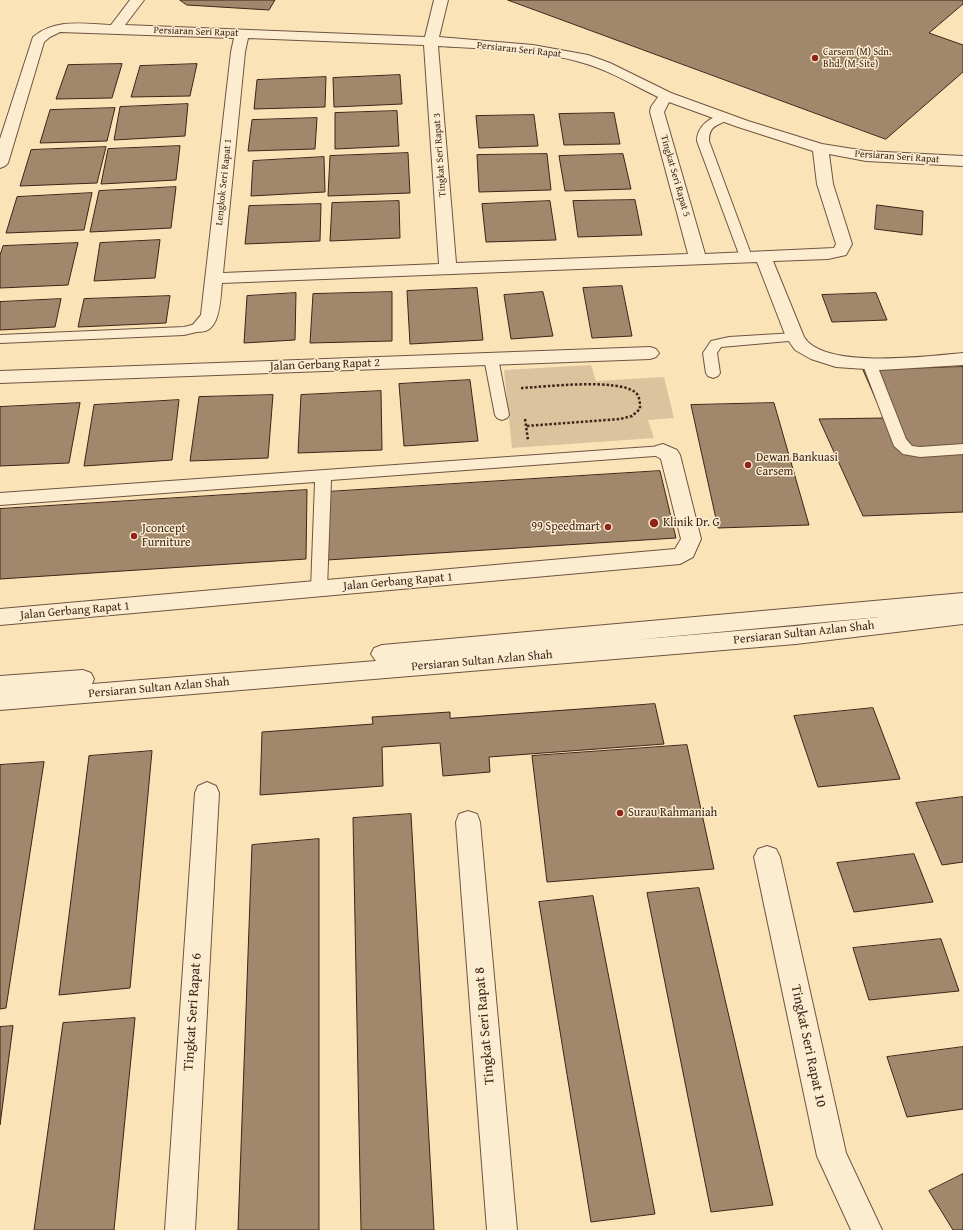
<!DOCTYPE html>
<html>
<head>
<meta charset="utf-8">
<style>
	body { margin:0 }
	canvas { display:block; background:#fbe3b8 }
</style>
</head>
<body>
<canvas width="963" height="1230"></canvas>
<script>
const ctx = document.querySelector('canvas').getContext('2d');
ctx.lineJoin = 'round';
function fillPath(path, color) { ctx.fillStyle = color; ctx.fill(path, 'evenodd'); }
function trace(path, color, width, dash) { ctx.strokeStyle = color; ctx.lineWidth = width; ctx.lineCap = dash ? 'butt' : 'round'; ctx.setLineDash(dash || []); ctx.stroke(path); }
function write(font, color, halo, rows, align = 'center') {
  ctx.font = font + ' "Gentium Book Plus",serif'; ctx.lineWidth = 3; ctx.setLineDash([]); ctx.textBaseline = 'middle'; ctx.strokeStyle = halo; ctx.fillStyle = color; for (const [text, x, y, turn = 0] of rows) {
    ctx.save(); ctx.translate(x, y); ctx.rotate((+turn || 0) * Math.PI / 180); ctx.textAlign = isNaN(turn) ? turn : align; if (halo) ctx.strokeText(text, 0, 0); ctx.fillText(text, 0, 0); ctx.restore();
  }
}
fillPath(new Path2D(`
	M591 365 596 381 664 377 674 418 648 420 654 438 512 448 504 370Z`), '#dbc39d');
const building = new Path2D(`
	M180 0H275L269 10 187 5Z
	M508 0H963V4L929 33 963 45V72L886 139Z
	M122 64 112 98 56 99 68 65Z
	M197 64 190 96 131 97 140 66Z
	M400 75 402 104 334 107 333 78Z
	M326 77 325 107 254 109 257 80Z
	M188 104 185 136 114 140 120 107Z
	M115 108 107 141 40 143 50 110Z
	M397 111 399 146 335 149V113Z
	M614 113 620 144 564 145 559 114Z
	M534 115 538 146 479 148 476 116Z
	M317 118 315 149 248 151 252 120Z
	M180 146 176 180 101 184 108 149Z
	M106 147 97 183 20 186 31 150Z
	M408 153 410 193 328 196 330 156Z
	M547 154 551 190 479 192 477 155Z
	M623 154 631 189 565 191 559 156Z
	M324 157 325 192 251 196 253 161Z
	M176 187 171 228 90 232 99 191Z
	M92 193 84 230 6 233 17 197Z
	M635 200 642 235 578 237 573 201Z
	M399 201 400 238 330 241 332 203Z
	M550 201 556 240 486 242 482 204Z
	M321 204 320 241 245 244 249 206Z
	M877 205 923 211 922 235 875 229Z
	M160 240 155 278 94 281 100 243Z
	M78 243 68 285 0 288V255L3 246Z
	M622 286 632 336 592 338 583 288Z
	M477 288 483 340 410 344 407 291Z
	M392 292V341L310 343 313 294Z
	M543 292 553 336 511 339 504 295Z
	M296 293 295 340 244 343 247 296Z
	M876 293 887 320 832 322 822 295Z
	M170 296 166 323 78 327 84 299Z
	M61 299 55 327 0 330V302Z
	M963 367V512L863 516 819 419 884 418 863 370Z
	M470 380 478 441 404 446 399 384Z
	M381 391 382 450 298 453 301 395Z
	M273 395 268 458 190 461 199 397Z
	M179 400 172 460 84 466 94 405Z
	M80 403 69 463 0 466V407Z
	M774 403 809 525 718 528 691 405Z
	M660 471 676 538 327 560 326 492Z
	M307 490 306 559 0 579V509Z
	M655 704 664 744 489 757 490 772 443 776 440 743 382 747 383 786 260 795 262 732 373 724 372 717 450 712V718Z
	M873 708 900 779 818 787 794 716Z
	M687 745 714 869 547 882 532 756Z
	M152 751 130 988 59 995 89 756Z
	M44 762 6 1008 0 1009V765Z
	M963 797V862L942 865 916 803Z
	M411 814 434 1230H361L353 818Z
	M319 839V1230H238L252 845Z
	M914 854 933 902 854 912 837 863Z
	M699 888 773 1205 711 1212 647 893Z
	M593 896 655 1214 591 1222 539 902Z
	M941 939 959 991 869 1000 853 948Z
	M135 1018 114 1230H34L63 1023Z
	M13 1026 0 1125V1027Z
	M963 1047V1109L907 1117 887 1057Z
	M963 1174V1230H953L929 1191Z`);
fillPath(building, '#a1876c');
trace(building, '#3f2419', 1);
const service = new Path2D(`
	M724 114 728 115 730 117C721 127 709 122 709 141L752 257 751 260H741L740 257 697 141C697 126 710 117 724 114Z
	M200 323 205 324 207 327 205 330 184 335 0 343V335L184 327Z
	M795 333 800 334 802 337 800 340 721 347 717 353 720 373 718 376 713 378 708 376 706 373 703 353 711 341 729 337Z
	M491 354 496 355 498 358 509 415 507 418 502 420 497 418 495 415 484 358 486 355Z
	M870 360 875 362 877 365 906 439 912 446 920 447 963 444V454L920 457 903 454 894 446 863 365 865 362Z
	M663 446 668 447 671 451 668 455 331 480 327 589 325 593 319 595 313 593 311 589 315 482 0 505V493Z`);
const minor = new Path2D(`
	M130 0H144L125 25 425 37 434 0H448L439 37 533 45 588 55 610 63 671 93 748 121 822 144 866 151 963 156V166L866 161 829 154 833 184 852 244 846 255 828 259 773 261 804 337C824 370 929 356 963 353V365L880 370 836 367 811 359 795 350 786 337 757 262 222 283C220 300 221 338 194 331L191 327 201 315 231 52 234 38 60 32 50 37 44 42 8 163 5 166 0 168V139L33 37C56 18 84 24 111 25ZM248 38 424 45 439 264 223 273 245 52ZM438 46C485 49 535 49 580 62 607 69 633 85 658 97L651 107 650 112 688 254 456 263ZM669 102 738 127 813 151 817 184 836 244 834 248 705 254 664 112Z
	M650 347 656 349 659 353 656 357 650 359 0 383V371Z
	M663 444 677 450 680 455 701 539 693 557 680 564 0 625V609L675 549 681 539 661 459 656 456 653 451 656 446Z
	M207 782 216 786 219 793 195 1230H165L195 793 198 786Z
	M468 811 477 814 480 822 517 1230H487L456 822 459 814Z
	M767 846 776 849 780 857 846 1153 882 1230H851L817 1156 754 857 758 849Z`);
const tertiary = new Path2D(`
	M963 593V624L796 644 0 710V676L83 670 91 673 94 679 92 684 376 661 371 654 374 648 382 645ZM879 617 796 626 633 640Z`);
trace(service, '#6e5441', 2);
trace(minor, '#6e5441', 2);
trace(tertiary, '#6e5441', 2);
trace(new Path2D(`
	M521 388C545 387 616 378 635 392 640 396 640 403 640 409L632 416 620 419 526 426
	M525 419 528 440`), '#3f2419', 2.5, [2.5, 2]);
fillPath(service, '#fcedd1');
fillPath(minor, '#fcedd1');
fillPath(tertiary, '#fcedd1');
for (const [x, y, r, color] of [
	[815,58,4,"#8f2418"],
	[748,465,4,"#8f2418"],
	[654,523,5,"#8f2418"],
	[608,527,4,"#8f2418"],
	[134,536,4,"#8f2418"],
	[620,813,4,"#8f2418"]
]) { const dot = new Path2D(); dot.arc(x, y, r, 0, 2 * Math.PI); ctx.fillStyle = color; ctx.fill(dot); trace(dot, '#fcedd1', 1.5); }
write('10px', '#3f2419', '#fcedd1', [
	["Persiaran Seri Rapat",196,32,2],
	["Persiaran Seri Rapat",519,50,6],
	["Tingkat Seri Rapat 3",440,155,-94],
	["Persiaran Seri Rapat",897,157,4],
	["Tingkat Seri Rapat 5",675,176,74],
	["Lengkok Seri Rapat 1",224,182,-84]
]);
write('10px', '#3f2419', '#fcedd1', [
	["Carsem (M) Sdn.",823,52],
	["Bhd. (M-Site)",823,64]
], 'left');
write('12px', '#3f2419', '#fcedd1', [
	["Jalan Gerbang Rapat 2",325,365,-2],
	["Jalan Gerbang Rapat 1",398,582,-5],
	["Jalan Gerbang Rapat 1",75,611,-5],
	["Persiaran Sultan Azlan Shah",804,633,-6],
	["Persiaran Sultan Azlan Shah",482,661,-5],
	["Persiaran Sultan Azlan Shah",159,688,-5]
]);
write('12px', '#3f2419', '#fcedd1', [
	["Dewan Bankuasi",756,458],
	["Carsem",756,472],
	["Klinik Dr. G",663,523],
	["99 Speedmart",600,527,"right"],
	["Jconcept",142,529],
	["Furniture",142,543],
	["Surau Rahmaniah",628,813]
], 'left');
write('14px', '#3f2419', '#fcedd1', [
	["Tingkat Seri Rapat 6",193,1012,-86],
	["Tingkat Seri Rapat 8",485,1026,-95],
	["Tingkat Seri Rapat 10",808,1046,78]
]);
</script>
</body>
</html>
